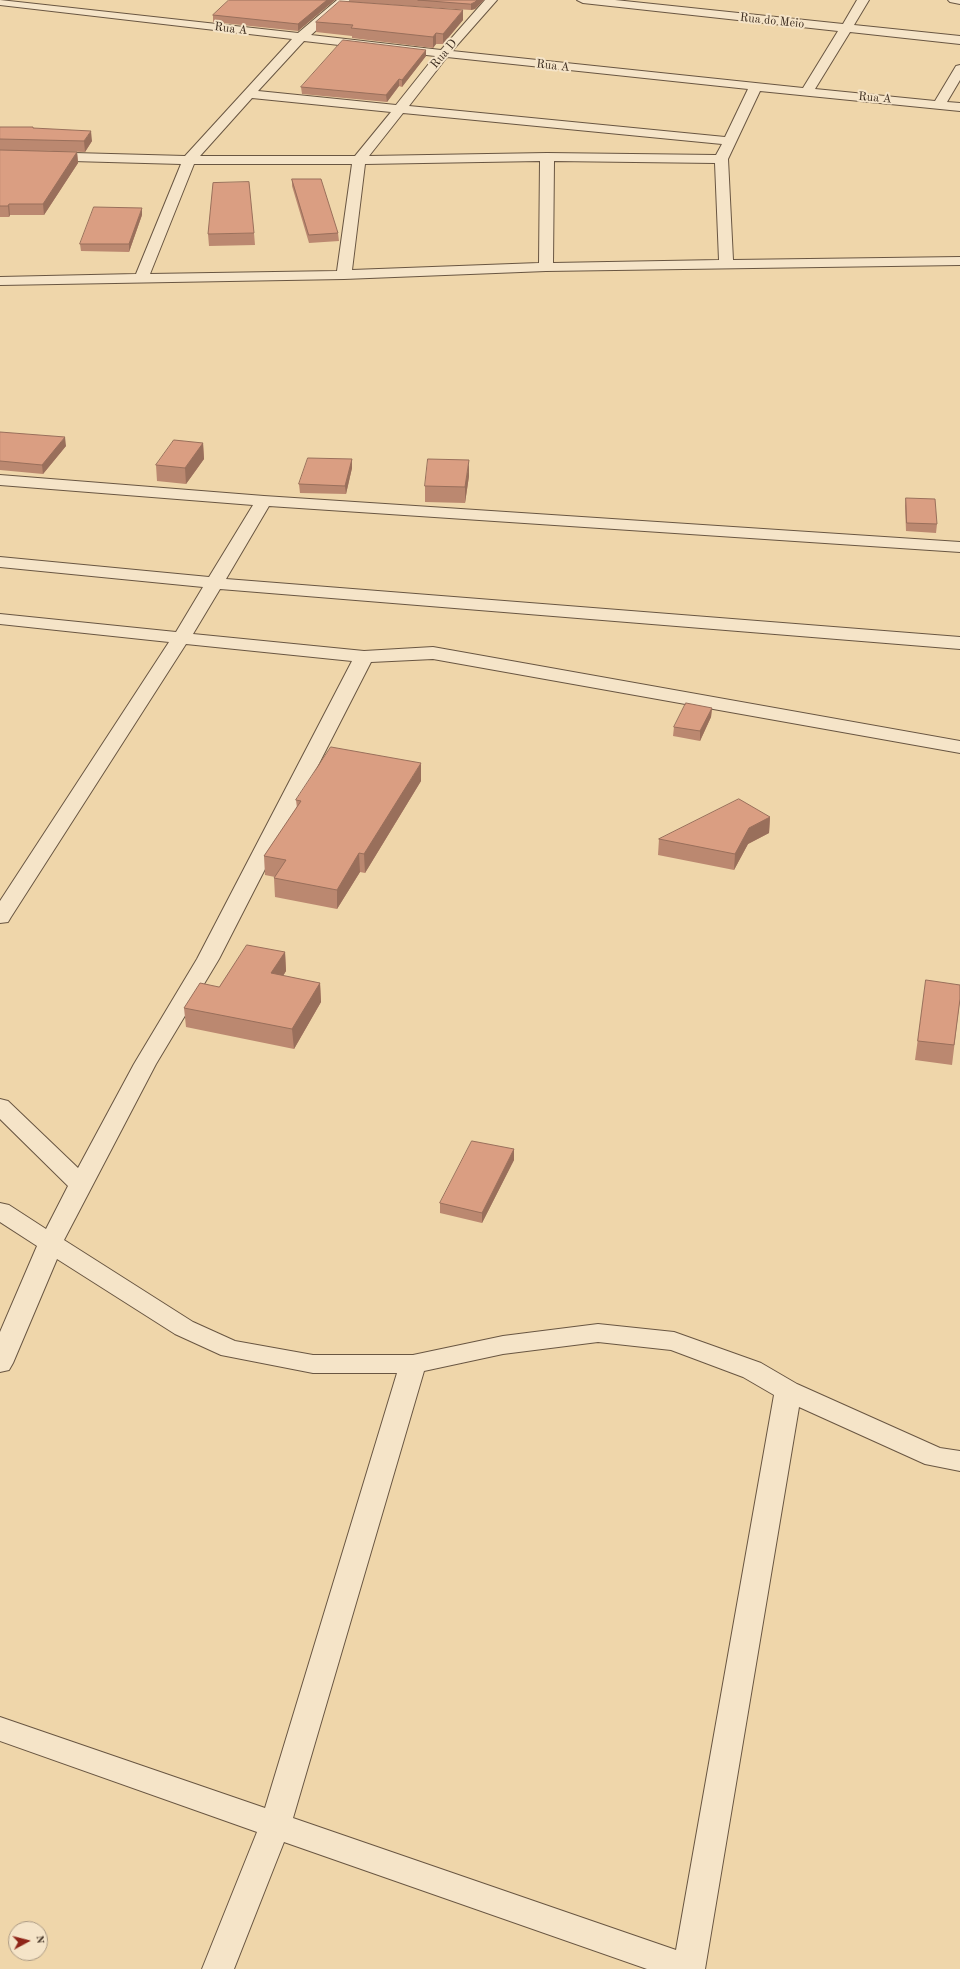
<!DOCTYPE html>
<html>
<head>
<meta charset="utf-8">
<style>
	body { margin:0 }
	#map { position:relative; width:960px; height:1969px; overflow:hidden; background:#efd6aa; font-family:"Old Standard TT",serif }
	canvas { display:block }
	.north { position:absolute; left:8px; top:1921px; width:40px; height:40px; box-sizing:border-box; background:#f5e4c8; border:1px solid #ab9a84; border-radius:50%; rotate:83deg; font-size:11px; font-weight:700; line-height:16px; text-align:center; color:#3c2c1f }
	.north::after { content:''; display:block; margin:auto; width:14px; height:18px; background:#8f2418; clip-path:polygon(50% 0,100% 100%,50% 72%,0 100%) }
</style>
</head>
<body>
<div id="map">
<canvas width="960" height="1969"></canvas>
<div class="north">N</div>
</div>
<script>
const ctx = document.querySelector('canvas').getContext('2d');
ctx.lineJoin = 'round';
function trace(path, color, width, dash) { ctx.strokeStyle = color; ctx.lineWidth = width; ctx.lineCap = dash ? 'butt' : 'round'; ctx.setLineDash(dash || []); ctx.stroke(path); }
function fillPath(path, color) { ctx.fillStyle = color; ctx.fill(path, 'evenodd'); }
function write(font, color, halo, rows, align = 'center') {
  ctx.font = font + ' "Old Standard TT",serif'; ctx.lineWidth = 4; ctx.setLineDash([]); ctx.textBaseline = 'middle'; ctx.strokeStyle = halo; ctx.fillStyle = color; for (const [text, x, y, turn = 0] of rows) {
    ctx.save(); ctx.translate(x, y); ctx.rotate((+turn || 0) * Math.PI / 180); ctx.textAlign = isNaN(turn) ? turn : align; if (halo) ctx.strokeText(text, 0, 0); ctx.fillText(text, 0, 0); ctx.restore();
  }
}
const minor = new Path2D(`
	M0 0 298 33 337 0H350L311 35 441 50 485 0H497L452 51 803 88 838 31 583 3 577 0H615L843 24 857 0H869L854 25 960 36V44L850 32 815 89 935 101 956 66 960 65V80L947 102 960 103V111L760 91 728 159 733 260 960 257V265L546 271 344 279 0 285V277L136 274 181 164 0 159V151L185 156 292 39 0 5ZM304 41 435 56 396 105 258 91ZM447 57 748 89 725 137 409 106ZM252 98 391 112 355 156H200ZM403 113 722 144 716 155 547 153 369 156ZM540 161 539 263 352 270 365 164ZM554 161 715 163 719 260 553 263ZM194 164H352L337 271 150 274Z
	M948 0H960V4L950 2Z
	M0 475 264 496 960 542V552L269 506 226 579 960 637V649L220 589 193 634 364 651 433 647 960 741V753L433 659 371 662 219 959 156 1064 64 1240 193 1322 235 1341 313 1355H413L503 1336 598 1324 674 1332 761 1363 797 1384 940 1448 960 1451V1471L925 1464 799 1407 705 1969H647L284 1842 234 1969H202L257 1832 0 1741V1717L265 1808 397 1373H313L221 1355 175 1334 57 1259 13 1363 9 1370 0 1372V1332L37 1246 0 1222V1203L9 1205 46 1229 68 1186 0 1119V1099L8 1101 78 1168 134 1064 197 959 352 661 186 644 11 917 8 922 0 923V901L169 642 0 624V614L176 632 203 587 0 567V557L209 577 253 505 0 485ZM598 1342 671 1350 743 1377 774 1395 676 1950 293 1818 424 1371 503 1354Z`);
trace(minor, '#695642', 2);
fillPath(minor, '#f5e4c8');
fillPath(new Path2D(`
	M335 0 298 31 213 22V15Z
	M350 0H484L475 9 471 10 350 2Z
	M463 20 443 44H436L433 48 352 38V36L316 32V22Z
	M426 56 402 87 399 86 387 102 302 94 301 87Z
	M0 127H33V128L92 141 85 152 22 150 77 152 78 163 44 215H10L9 217H0Z
	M292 179 338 233 339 241 309 243 292 186Z
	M142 215 129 252 81 251 80 244Z
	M254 233 255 245 209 246 208 234Z
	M0 432 66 446 43 474 0 470Z
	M203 443 204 459 186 484 157 481 156 465Z
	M352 459V468L346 494 300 493 299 484Z
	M469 476 465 503 425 502V486Z
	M906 498 937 524 936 533 906 531 905 506Z
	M712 708 711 717 700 741 673 736 674 727Z
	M421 781 365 873 360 872 337 909 275 897 274 878 275 877 265 875 264 856 297 808 296 800Z
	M770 817 769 833 748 844 734 870 658 855 659 839Z
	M285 952 286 971 283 976 320 983 321 1002 294 1049 186 1027 184 1008 219 987Z
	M926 980 960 999 952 1065 915 1060Z
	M514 1149V1160L482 1223 440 1213V1203Z`), '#bb8870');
fillPath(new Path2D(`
	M327 0H335L298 31V24Z
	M477 0H484L475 9 471 10V4Z
	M463 10V20L443 44V34Z
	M436 33V44L433 48V37Z
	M426 50V56L402 87V80Z
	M399 79V86L387 102 386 95Z
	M91 131 92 141 85 152 84 141Z
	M77 152 78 163 44 215 43 204Z
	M9 204 10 215 9 217 8 206Z
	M142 208V215L129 252V244Z
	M65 437 66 446 43 474 42 465Z
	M203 443 204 459 186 484 185 468Z
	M352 459V468L346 494 345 486Z
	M469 460V476L465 503V487Z
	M712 708 711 717 700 741V731Z
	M421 763V781L365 873 364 854Z
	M770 817 769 833 748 844 734 870 735 854 749 828Z
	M359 853 360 872 337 909V890Z
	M285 952 286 971 272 993 271 973Z
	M320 983 321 1002 294 1049 292 1029Z
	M514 1149V1160L482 1223V1213Z`), '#996f5b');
const building = new Path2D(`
	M229 0H327L298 24 213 15Z
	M418 0H477L475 2 471 4Z
	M340 1 463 10 443 34 436 33 433 37 351 28 353 25 316 22Z
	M343 40 426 50 402 80 399 79 386 95 301 87Z
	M0 127H33V128L91 131 84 141 0 139Z
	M0 150 77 152 43 204H9L8 206H0Z
	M292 179H321L338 233 309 235Z
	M249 182 254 233 208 234 213 183Z
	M94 207 142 208 129 244H80Z
	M0 432 65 437 42 465 0 461Z
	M174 440 203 443 185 468 156 465Z
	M308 458 352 459 345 486 299 484Z
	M428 459 469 460 465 487 425 486Z
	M906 498 935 499 937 524 907 523Z
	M686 703 712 708 700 731 674 727Z
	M331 747 421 763 364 854 359 853 337 890 274 878 286 860 264 856 301 801 296 800Z
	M739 799 770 817 749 828 735 854 659 839Z
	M247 945 285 952 271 973 320 983 292 1029 184 1008 200 983 219 987Z
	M926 980 960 985V999L954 1045 918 1041Z
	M472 1141 514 1149 482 1213 440 1203Z`);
fillPath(building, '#da9e82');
trace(building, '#996f5b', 1);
write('12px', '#3c2c1f', '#f5e4c8', [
	["Rua do Meio",772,21,6],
	["Rua A",231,29,7],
	["Rua D",444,54,-50],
	["Rua A",553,66,6],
	["Rua A",875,98,5]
]);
</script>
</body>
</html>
